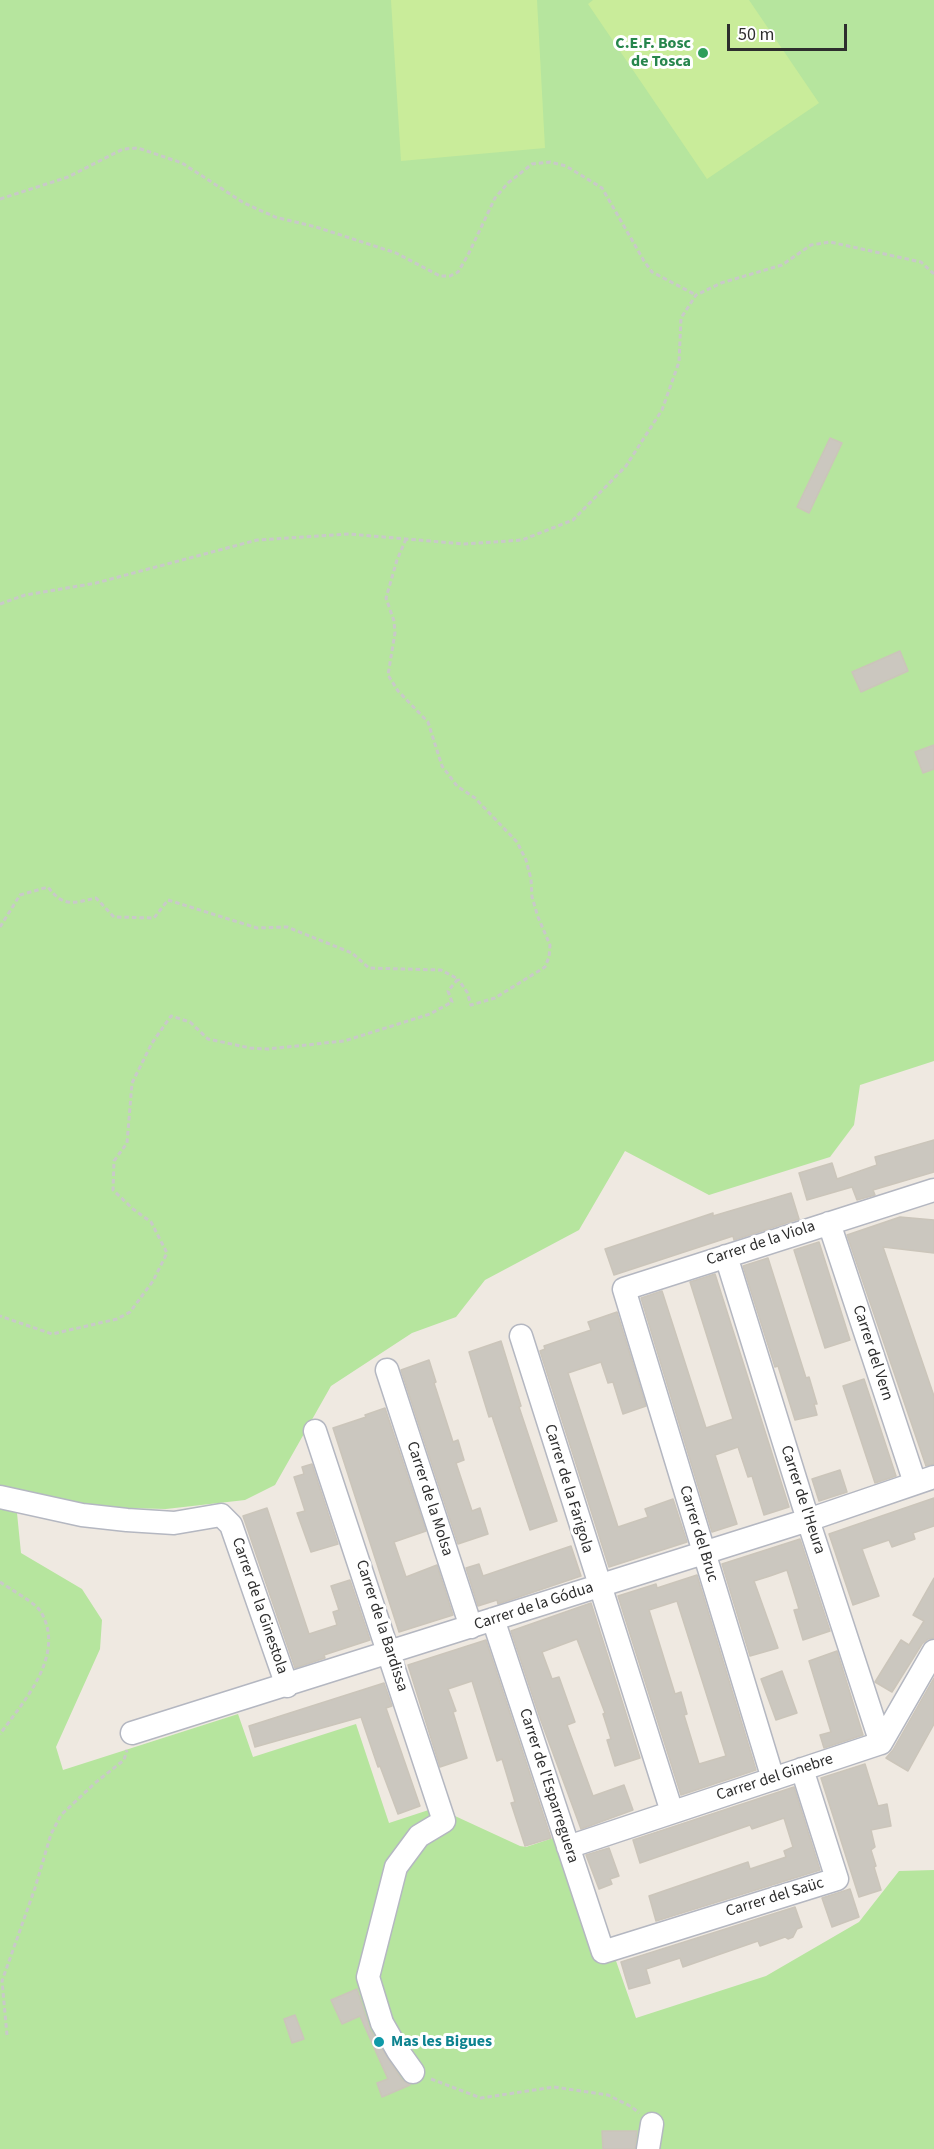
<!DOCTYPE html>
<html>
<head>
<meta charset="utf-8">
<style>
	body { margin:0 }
	#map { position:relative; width:934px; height:2149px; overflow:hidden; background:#efe9e1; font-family:"Source Sans 3",sans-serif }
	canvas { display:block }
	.scale { position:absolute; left:727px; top:24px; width:120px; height:27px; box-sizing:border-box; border:3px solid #2e2e2e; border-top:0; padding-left:8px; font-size:18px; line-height:21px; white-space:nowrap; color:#2e2e2e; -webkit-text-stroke:4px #fff; paint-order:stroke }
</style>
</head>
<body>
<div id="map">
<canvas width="934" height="2149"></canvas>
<div class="scale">50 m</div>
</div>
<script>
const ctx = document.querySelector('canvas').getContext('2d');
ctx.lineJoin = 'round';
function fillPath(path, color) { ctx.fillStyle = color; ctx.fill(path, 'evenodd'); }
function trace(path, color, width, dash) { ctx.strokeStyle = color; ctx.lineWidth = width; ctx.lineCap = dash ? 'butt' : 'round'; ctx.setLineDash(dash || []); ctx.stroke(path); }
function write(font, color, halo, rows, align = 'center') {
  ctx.font = font + ' "Source Sans 3",sans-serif'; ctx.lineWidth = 6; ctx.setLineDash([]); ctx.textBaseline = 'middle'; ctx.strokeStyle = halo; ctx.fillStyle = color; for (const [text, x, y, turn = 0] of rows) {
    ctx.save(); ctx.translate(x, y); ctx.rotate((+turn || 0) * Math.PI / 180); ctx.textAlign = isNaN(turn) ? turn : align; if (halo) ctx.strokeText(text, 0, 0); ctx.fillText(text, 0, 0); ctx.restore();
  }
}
fillPath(new Path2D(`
	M0 0H934V1061L860 1085 854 1125 830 1157 709 1195 625 1151 579 1230 485 1280 456 1317 412 1333 331 1386 275 1485 245 1500 166 1509 87 1507 15 1493 21 1553 82 1589 102 1620 100 1649 56 1747 63 1770 238 1714 253 1757 356 1724 389 1823 450 1803 455 1816 520 1846 526 1847 556 1837 615 1958 636 2018 766 1976 859 1922 899 1871 934 1870V2149H0Z`), '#b6e59e');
fillPath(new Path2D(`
	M391 0H537L545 148 401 161Z
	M593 0H749L819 103 707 179 588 4Z`), '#c9ec9a');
const building = new Path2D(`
	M830 438 842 443 809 513 797 507Z
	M900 651 908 671 861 692 852 672Z
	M934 745V769L923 773 915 752Z
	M934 1140V1172L873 1190 875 1195 857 1200 852 1187 807 1200 799 1173 832 1163 837 1179 877 1165 875 1157Z
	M791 1193 799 1219 734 1240 733 1236 614 1275 605 1249 713 1213V1216Z
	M900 1217 934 1220V1253L883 1247 934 1396V1464L926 1466 847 1235Z
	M819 1242 850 1340 825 1348 794 1250Z
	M768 1258 806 1378 809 1377 817 1404H814L817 1415 795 1420 778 1366 775 1367 743 1266Z
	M715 1274 789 1507 764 1515 752 1476 748 1477 738 1447 715 1455 737 1524 712 1532 641 1298 662 1291 706 1428 733 1419 690 1282Z
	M617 1312 646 1406 623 1414 613 1382 608 1383 601 1362 568 1373 618 1527 648 1517 645 1509 673 1499 687 1542 609 1567 540 1351 545 1349 544 1346 591 1330 588 1322Z
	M501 1341 521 1406 519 1407 557 1521 530 1530 492 1416 489 1417 469 1352Z
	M429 1360 436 1382 434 1383 453 1442 458 1440 464 1460 456 1463 472 1511 480 1508 488 1534 458 1544 401 1370Z
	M864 1379 896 1476 875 1483 843 1386Z
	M385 1408 426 1531 394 1542 406 1577 437 1565 453 1615 399 1632 333 1428 366 1417 365 1415Z
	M312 1464 338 1544 311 1552 297 1513 305 1511 294 1477 304 1474 302 1467Z
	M840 1470 847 1492 819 1501 812 1479Z
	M934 1498V1526L913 1533 915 1539 892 1547 889 1540 862 1549 879 1596 853 1605 829 1534Z
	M267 1508 309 1634 337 1625 333 1612 339 1610 331 1586 350 1580 370 1640 324 1655 325 1658 295 1668 243 1516Z
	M800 1539 830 1631 803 1640 794 1610 799 1609 787 1570 770 1576 754 1581 778 1648 750 1656 722 1564Z
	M571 1546 581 1576 498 1604 497 1600 478 1606 466 1568 479 1564 483 1576Z
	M697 1575 756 1770 681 1795 618 1596 656 1584 657 1588ZM677 1601 726 1756 699 1764 684 1715 687 1714 681 1692 675 1694 649 1610Z
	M934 1578V1638L928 1639 922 1644 892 1692 875 1682 901 1640 909 1645 924 1621 913 1615Z
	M591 1603 640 1758 615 1766 607 1740 611 1739 603 1714 605 1713 577 1639 542 1652 552 1679 559 1677 575 1722 567 1725 593 1796 624 1785 633 1810 581 1829 540 1718 511 1631Z
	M486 1640 551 1838 525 1846 511 1803 515 1802 502 1759 497 1761 472 1681 448 1689 456 1711 453 1712 467 1758 440 1767 408 1665Z
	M837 1651 863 1735 824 1748 820 1735 831 1732 809 1661Z
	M782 1671 797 1713 776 1720 761 1679Z
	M934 1678V1724L908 1771 886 1758 893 1750Z
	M384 1683 392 1706 386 1708 420 1806 398 1814 380 1766 378 1767 361 1717 255 1747 249 1726Z
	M865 1764 878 1806 887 1804 891 1826 871 1830 875 1847 871 1850 876 1866 874 1867 881 1890 859 1897 821 1778Z
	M794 1787 820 1870 656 1921 649 1896 748 1862 750 1869 786 1857 784 1851 793 1847 784 1818 752 1829 750 1825 640 1863 633 1840Z
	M609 1848 619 1876 610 1879 612 1884 599 1889 586 1855Z
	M850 1889 859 1917 832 1927 822 1898Z
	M795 1907 802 1927 797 1929 793 1937 788 1939 785 1937 760 1946 758 1941 683 1967 680 1958 646 1969 650 1983 629 1989 621 1962Z
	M357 1989 370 2030 402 2080 410 2085 382 2097 377 2083 388 2079 360 2016 342 2024 331 2000Z
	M295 2015 304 2039 292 2043 284 2019Z
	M602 2131H637L635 2149H603Z`);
fillPath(building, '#cbc7bf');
trace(building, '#cbc5ba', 1.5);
const minor = new Path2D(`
	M829 1223 915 1483
	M726 1256 808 1520 881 1743
	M521 1336 672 1812
	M387 1370 471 1627
	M315 1431 444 1821 419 1836 396 1867 368 1977 382 2023 398 2051 413 2072
	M0 1497 82 1515 127 1520 174 1523 221 1515 231 1525 287 1686
	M493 1619 603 1952 837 1879 802 1769
	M132 1733 808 1520 934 1477
	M773 1779 624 1289 934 1190
	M568 1847 881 1743 934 1651
	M648 2149 652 2124`);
trace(minor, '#b4b7c1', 25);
trace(new Path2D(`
	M0 199 68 177 123 149 138 148 182 163 244 203 275 217 316 227 396 253 440 276H450L458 272 468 255 495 198 508 183 532 164 550 162 566 166 602 188 644 261 652 272 696 295
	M406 539 397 560 386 598 394 621 395 633 388 675 398 691 428 722 442 766 457 786 475 798 517 842 526 860 531 879 532 897 538 917 550 945 549 957 545 967 495 998 471 1005 467 992 458 979
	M0 604 25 595 96 583 257 540 349 534 464 544 522 540 573 520 626 466 662 410 679 362 681 318 696 295 721 283 782 265 811 245 830 242 921 262 934 274
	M0 927 20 895 48 887C64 908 73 903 96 898L114 917 154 918 168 900 257 928 287 927 352 953 369 968 441 970 458 979 448 991 452 1002 430 1014 344 1041 268 1049 250 1048 208 1039 190 1022 171 1016 152 1043 132 1083 127 1143 114 1161 113 1190 133 1209 151 1222 167 1253 153 1281 130 1312 117 1319 52 1334 0 1316
	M0 1582C10 1589 36 1603 41 1612 66 1655 24 1701 0 1734
	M7 2035 2 1981 35 1888 51 1834 61 1815 95 1783 124 1760 127 1750
	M431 2079 481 2098 554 2087 608 2095 632 2107 639 2113`), '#c9c9c9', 3, [4.5, 3]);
trace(minor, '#fff', 22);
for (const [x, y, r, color] of [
	[703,53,6,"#2e9e5b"],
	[379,2042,6,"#0f9aa8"]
]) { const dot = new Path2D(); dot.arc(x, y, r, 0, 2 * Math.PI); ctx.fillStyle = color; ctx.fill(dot); trace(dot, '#fff', 2); }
write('bold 16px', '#27864d', '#fff', [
	["C.E.F. Bosc",691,44],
	["de Tosca",691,62]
], 'right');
write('16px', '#2e2e2e', '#fff', [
	["Carrer de la Viola",761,1244,-18],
	["Carrer del Vern",872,1353,72],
	["Carrer de la Farigola",568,1489,73],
	["Carrer de la Molsa",429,1499,72],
	["Carrer de l'Heura",802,1500,72],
	["Carrer del Bruc",698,1534,73],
	["Carrer de la Ginestola",259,1606,71],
	["Carrer de la Gódua",534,1607,-18],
	["Carrer de la Bardissa",381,1626,72],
	["Carrer del Ginebre",775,1778,-18],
	["Carrer de l'Esparreguera",548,1786,72],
	["Carrer del Saüc",775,1898,-17]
]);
write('bold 16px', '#0d838f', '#fff', [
	["Mas les Bigues",391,2042]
], 'left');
</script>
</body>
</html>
